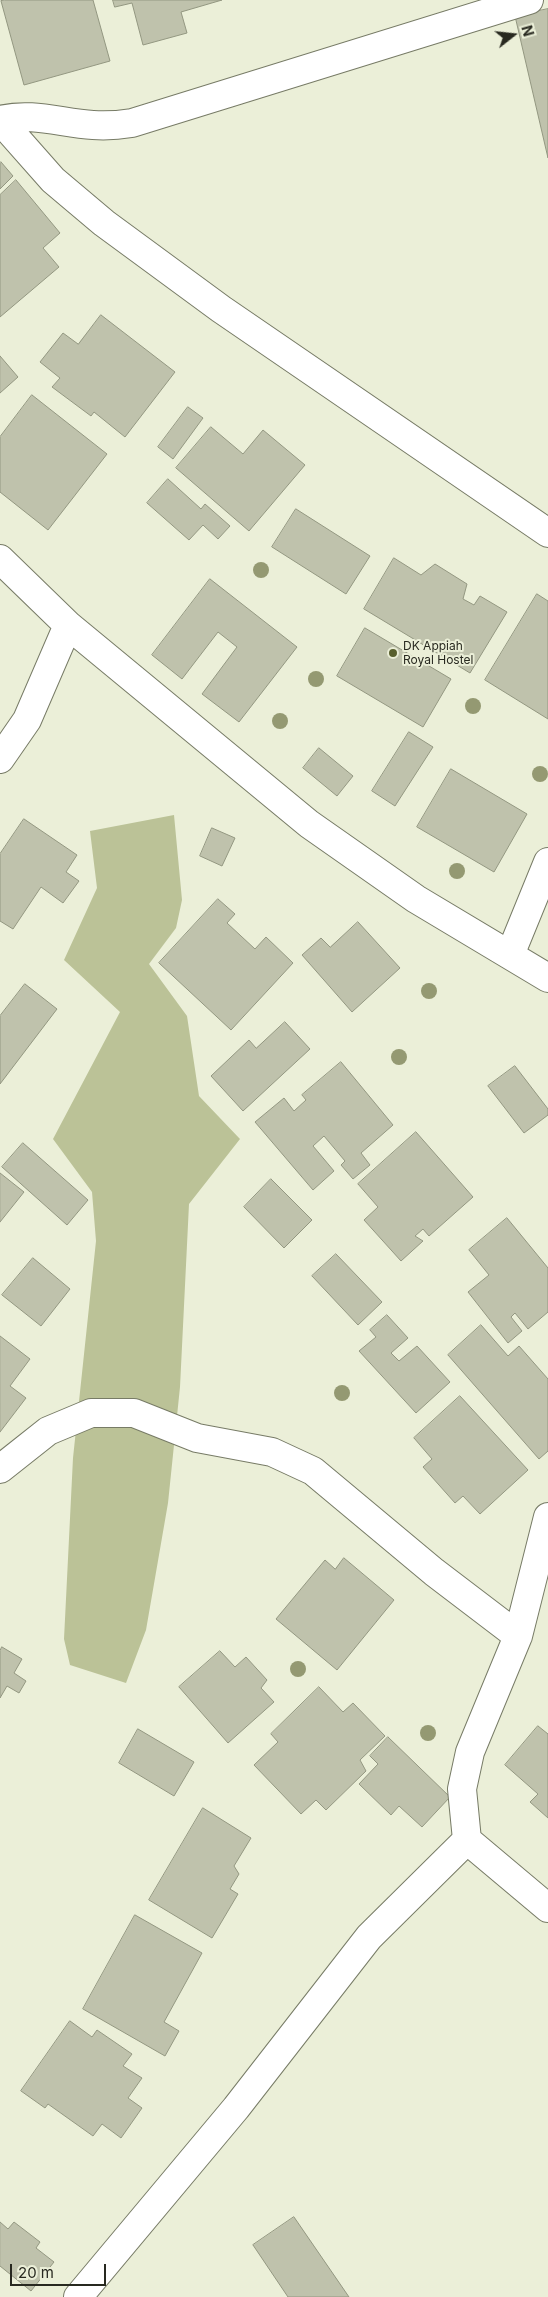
<!DOCTYPE html>
<html>
<head>
<meta charset="utf-8">
<style>
	body { margin:0 }
	#map { position:relative; width:548px; height:2297px; overflow:hidden; background:#ebefd8; font-family:Inter,sans-serif }
	canvas { display:block }
	.north { position:absolute; left:488px; top:10px; width:50px; height:50px; -webkit-text-stroke:4px #ebefd8; paint-order:stroke; rotate:74deg; font-size:14px; font-weight:700; line-height:20px; text-align:center; color:#282920 }
	.north::after { content:''; display:block; margin:auto; width:18px; height:22px; background:#282920; clip-path:polygon(50% 0,100% 100%,50% 72%,0 100%) }
	.scale { position:absolute; left:10px; top:2264px; width:96px; height:22px; box-sizing:border-box; border:2px solid #282920; border-top:0; padding-left:6px; font-size:15px; line-height:18px; white-space:nowrap; color:#282920; -webkit-text-stroke:4px #ebefd8; paint-order:stroke }
</style>
</head>
<body>
<div id="map">
<canvas width="548" height="2297"></canvas>
<div class="north">N</div>
<div class="scale">20 m</div>
</div>
<script>
const ctx = document.querySelector('canvas').getContext('2d');
ctx.lineJoin = 'round';
function fillPath(path, color) { ctx.fillStyle = color; ctx.fill(path, 'evenodd'); }
function trace(path, color, width, dash) { ctx.strokeStyle = color; ctx.lineWidth = width; ctx.lineCap = dash ? 'butt' : 'round'; ctx.setLineDash(dash || []); ctx.stroke(path); }
function write(font, color, halo, rows, align = 'center') {
  ctx.font = font + ' Inter,sans-serif'; ctx.lineWidth = 4; ctx.setLineDash([]); ctx.textBaseline = 'middle'; ctx.strokeStyle = halo; ctx.fillStyle = color; for (const [text, x, y, turn = 0] of rows) {
    ctx.save(); ctx.translate(x, y); ctx.rotate((+turn || 0) * Math.PI / 180); ctx.textAlign = isNaN(turn) ? turn : align; if (halo) ctx.strokeText(text, 0, 0); ctx.fillText(text, 0, 0); ctx.restore();
  }
}
fillPath(new Path2D(`
	M174 815 182 900 176 928 149 964 187 1016 199 1096 240 1139 189 1204 180 1387 168 1503 146 1630 126 1683 70 1665 64 1639 73 1458 96 1241 92 1192 53 1139 120 1012 64 960 97 888 90 831Z`), '#bbc297');
const building = new Path2D(`
	M5 0H93L110 61 24 85 1 1Z
	M113 0H222L181 12 187 33 143 45 132 3 115 7Z
	M548 9V158L515 16Z
	M1 162 13 176 0 189V163Z
	M16 180 60 233 43 248 59 267 0 317V195Z
	M101 315 175 372 125 437 94 412 91 416 52 387 60 378 40 362 63 333 78 344Z
	M0 356 18 377 0 393Z
	M32 395 107 454 48 530 0 492V437Z
	M188 407 203 418 173 459 158 447Z
	M211 427 243 454 263 430 305 465 249 531 176 468Z
	M168 479 201 509 205 504 230 526 218 539 203 525 189 540 147 503Z
	M296 509 370 556 346 594 272 547Z
	M394 558 421 575 435 564 467 584 463 599 474 605 480 596 507 612 470 673 364 609Z
	M210 579 297 647 239 722 202 694 237 647 218 632 182 679 152 655Z
	M537 594 548 601V719L485 680Z
	M365 628 451 679 423 727 337 676Z
	M409 732 433 747 395 806 372 791Z
	M319 748 353 776 337 796 303 768Z
	M451 769 527 814 494 872 417 827Z
	M24 819 77 855 66 872 79 881 63 903 41 887 13 929 0 921V854Z
	M212 828 235 838 222 866 200 856Z
	M218 899 235 914 227 923 255 949 266 937 293 963 231 1030 159 963Z
	M358 922 400 968 352 1012 302 955 321 938 330 947Z
	M25 984 57 1009 0 1084V1016Z
	M285 1022 310 1049 243 1111 211 1076 249 1040 256 1048Z
	M341 1062 393 1125 361 1153 370 1165 353 1179 341 1165 345 1161 324 1136 313 1146 334 1171 313 1190 255 1122 284 1098 294 1111 306 1100 302 1095Z
	M515 1066 548 1109V1115L524 1133 488 1086Z
	M416 1132 473 1197 429 1236 423 1229 415 1236 423 1241 401 1261 364 1220 378 1207 358 1184Z
	M23 1143 88 1200 67 1225 2 1167Z
	M0 1173 24 1192 0 1222Z
	M271 1179 312 1220 284 1248 244 1207Z
	M507 1218 548 1268V1312L528 1329 515 1313 511 1317 522 1331 508 1343 468 1292 489 1275 469 1250Z
	M336 1254 382 1302 358 1325 312 1276Z
	M33 1258 70 1289 41 1326 2 1295Z
	M387 1315 408 1338 391 1353 399 1361 417 1346 450 1382 416 1413 359 1351 376 1337 370 1330Z
	M481 1325 508 1356 519 1346 548 1379V1451L539 1459 448 1355Z
	M0 1336 30 1359 10 1386 26 1398 0 1432Z
	M460 1396 528 1470 480 1514 463 1496 455 1503 423 1467 432 1459 414 1438Z
	M344 1558 394 1600 337 1670 276 1619 325 1560 335 1569Z
	M2 1647 22 1659 14 1673 26 1681 19 1693 7 1686 0 1698V1651Z
	M220 1651 235 1667 246 1657 267 1680 261 1688 274 1702 228 1743 179 1687Z
	M319 1687 343 1712 353 1703 385 1736 360 1760 366 1771 326 1810 316 1800 301 1814 254 1765 278 1742 271 1734Z
	M538 1726 548 1734V1818L530 1802 538 1794 505 1765Z
	M138 1729 194 1762 174 1796 119 1763Z
	M388 1737 450 1797 422 1827 399 1806 391 1815 359 1784 378 1764 370 1756Z
	M203 1808 251 1838 234 1866 239 1874 230 1889 238 1894 212 1938 149 1900Z
	M135 1915 202 1953 164 2022 179 2031 165 2056 83 2009Z
	M70 2021 92 2037 97 2030 132 2054 123 2066 142 2078 128 2098 142 2108 121 2138 102 2124 93 2136 48 2104 45 2108 21 2091Z
	M294 2217 349 2297H288L253 2245Z
	M0 2222 8 2229 14 2222 40 2242 36 2248 54 2262 31 2291 0 2266Z`);
fillPath(building, '#bfc2ac');
trace(building, '#939781', 1);
const minor = new Path2D(`
	M0 120 53 180 104 223 221 309 548 533
	M0 120C32 112 61 123 93 125 106 126 119 125 132 123L529 0
	M0 559 68 625 309 824 416 899 548 978
	M0 759 27 720 68 625
	M510 955 548 862
	M0 1469 48 1431 91 1413H134L197 1438 272 1452 313 1471 434 1572 518 1636
	M467 1840 462 1789 470 1752 518 1636 548 1517
	M78 2297 236 2108 369 1937 467 1840 548 1908`);
trace(minor, '#777b66', 30);
trace(minor, '#fff', 28);
ctx.fillStyle = '#949972';
for (const [x, y] of [
	[261,570],
	[316,679],
	[473,706],
	[280,721],
	[540,774],
	[457,871],
	[429,991],
	[399,1057],
	[342,1393],
	[298,1669],
	[428,1733]
]) { ctx.beginPath(); ctx.arc(x, y, 8, 0, 2 * Math.PI); ctx.fill(); }
for (const [x, y, r, color] of [
	[393,653,5,"#59602e"]
]) { const dot = new Path2D(); dot.arc(x, y, r, 0, 2 * Math.PI); ctx.fillStyle = color; ctx.fill(dot); trace(dot, '#ebefd8', 2); }
write('12px', '#282920', '#ebefd8', [
	["DK Appiah",403,646],
	["Royal Hostel",403,660]
], 'left');
</script>
</body>
</html>
